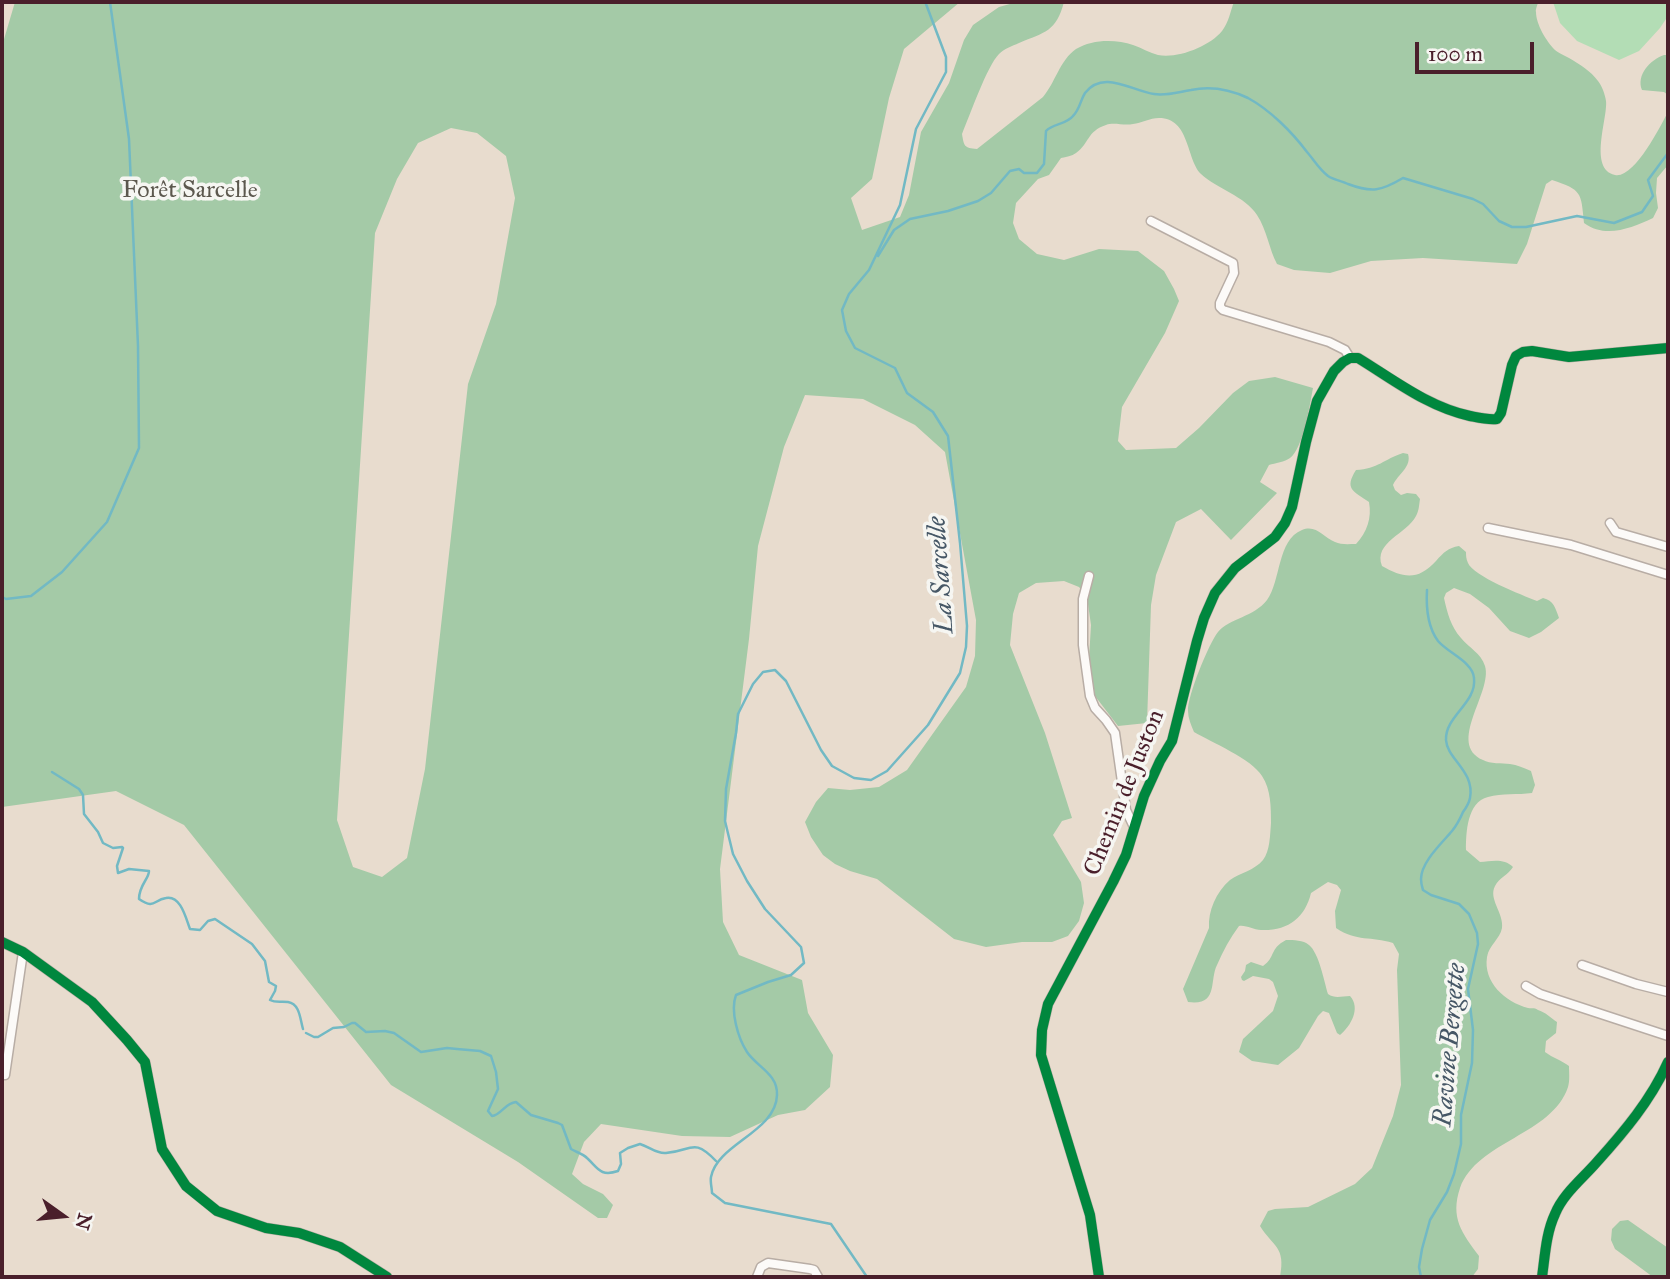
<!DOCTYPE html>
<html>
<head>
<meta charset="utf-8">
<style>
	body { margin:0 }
	#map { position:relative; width:1670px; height:1279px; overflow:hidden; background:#e8dcce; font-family:"IM FELL Great Primer",serif }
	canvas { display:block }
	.frame { position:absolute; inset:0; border:4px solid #4a1f2b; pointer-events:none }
	.north { position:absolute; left:28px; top:1181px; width:70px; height:70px; -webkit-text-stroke:5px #f6f6f2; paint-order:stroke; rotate:105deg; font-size:19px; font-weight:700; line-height:28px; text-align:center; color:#4a1f2b }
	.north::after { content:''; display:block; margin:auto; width:24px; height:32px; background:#4a1f2b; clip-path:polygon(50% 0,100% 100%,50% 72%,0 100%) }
	.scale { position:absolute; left:1415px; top:42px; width:119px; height:32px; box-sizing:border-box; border:4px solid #4a1f2b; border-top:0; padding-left:9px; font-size:21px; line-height:24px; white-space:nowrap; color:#4a1f2b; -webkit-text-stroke:5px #f6f6f2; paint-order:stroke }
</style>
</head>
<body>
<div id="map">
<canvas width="1670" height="1279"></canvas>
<div class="frame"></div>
<div class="north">N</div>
<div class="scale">100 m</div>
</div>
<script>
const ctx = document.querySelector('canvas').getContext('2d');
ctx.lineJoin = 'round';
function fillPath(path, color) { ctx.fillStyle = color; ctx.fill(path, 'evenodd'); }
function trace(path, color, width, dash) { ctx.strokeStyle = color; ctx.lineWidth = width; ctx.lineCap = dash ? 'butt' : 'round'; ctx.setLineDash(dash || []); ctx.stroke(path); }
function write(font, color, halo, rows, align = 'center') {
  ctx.font = font + ' "IM FELL Great Primer",serif'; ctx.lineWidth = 7; ctx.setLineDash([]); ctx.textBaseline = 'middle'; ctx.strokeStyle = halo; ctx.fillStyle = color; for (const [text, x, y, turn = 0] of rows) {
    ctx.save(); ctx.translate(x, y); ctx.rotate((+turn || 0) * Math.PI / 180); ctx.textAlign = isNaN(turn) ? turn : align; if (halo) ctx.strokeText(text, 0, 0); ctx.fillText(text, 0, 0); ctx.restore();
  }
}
fillPath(new Path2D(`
	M1553 2H1668V16L1660 28 1639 51 1619 60 1577 41 1560 23Z`), '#b3ddb5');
fillPath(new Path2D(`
	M15 2H960L904 49 889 98 872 179 851 198 862 230 900 217 909 195 921 132 949 83 964 40 973 25 999 7 1017 2H1064C1056 32 1045 32 1019 43 1012 46 1004 49 999 54 987 66 970 115 962 134 964 146 964 148 977 149L1043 97C1055 83 1060 60 1076 49 1092 39 1116 39 1133 45 1142 48 1150 53 1158 55 1178 59 1210 46 1222 31 1229 22 1230 12 1234 2H1538C1538 4 1535 10 1536 12 1536 24 1546 41 1555 50 1558 53 1564 55 1569 58 1579 64 1591 71 1598 81 1602 86 1605 94 1606 101 1608 118 1588 169 1615 175 1634 179 1660 127 1668 112V165L1657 178 1656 193 1658 208 1653 218C1631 228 1606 239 1584 223 1581 192 1582 190 1552 180L1546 184 1527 244 1517 264 1423 258 1371 261 1330 273 1294 270 1277 264C1269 249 1267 230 1257 215 1245 196 1217 189 1201 174 1186 159 1190 118 1159 118 1150 118 1141 123 1133 124 1124 126 1114 122 1106 125 1087 131 1089 144 1076 153 1072 156 1066 157 1061 158L1049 175 1038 179 1016 203 1013 223 1019 239 1037 254 1064 260 1099 249 1138 251 1164 271 1174 289 1179 301 1165 333 1122 407 1118 441 1126 450 1176 448 1199 428 1233 393 1249 381 1275 377 1313 388C1310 404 1303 449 1290 458 1285 462 1275 463 1269 465L1260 482 1277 493 1231 540 1201 509 1176 522 1156 575 1151 605 1147 723 1118 726 1095 696 1089 659 1091 625 1087 597 1079 587 1064 581 1036 583 1019 593 1013 614 1010 645 1045 733 1072 818 1062 821 1053 835 1081 882 1084 903 1079 921 1068 936 1052 942H1022L986 947 954 939 877 879 850 871 835 864 823 855 811 837 805 822 816 802 828 788 850 790 879 787 907 770 966 687 975 656 976 620 945 452 915 425 863 399 805 395 784 447 758 546 749 639 720 869 723 922 739 955 802 980 808 1013 833 1055 830 1087 805 1110 778 1115 730 1137 682 1136 601 1124 584 1142 572 1174 583 1184 603 1194 613 1205 607 1218H598L518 1162 391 1085 184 825 116 791 2 807V46ZM451 128 477 133 506 156 515 198 496 304 468 384 425 769 407 858 382 877 353 867 337 820 375 233 397 179 418 143Z
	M1664 55H1668V95L1664 92 1642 90C1636 75 1650 60 1664 55Z
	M1403 453 1408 454C1412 467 1398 474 1393 485L1395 490 1401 495 1407 493 1416 494 1420 499C1419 505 1419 511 1416 516 1407 534 1373 542 1382 566 1403 578 1418 581 1436 561 1444 552 1448 548 1459 546L1466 552C1466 555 1466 559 1468 563 1473 576 1522 595 1537 601L1543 598C1554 601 1555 607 1559 618L1541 632 1529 638 1510 631 1489 608 1470 594 1454 588 1446 593 1444 598C1447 612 1451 627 1461 638 1469 648 1481 653 1485 666 1493 692 1446 744 1483 760 1490 764 1502 763 1510 764 1517 765 1524 768 1531 771L1535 785 1532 793C1518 795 1502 793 1488 797 1467 802 1466 833 1466 850L1480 862C1492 861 1504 858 1513 867 1508 875 1499 878 1495 886 1488 899 1504 913 1502 928 1500 939 1489 945 1487 957 1483 982 1505 1002 1528 1008 1533 1009 1533 1007 1538 1010 1545 1012 1551 1018 1557 1022L1556 1033 1546 1041 1545 1052C1553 1058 1561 1060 1569 1066 1569 1072 1570 1081 1568 1087 1552 1135 1477 1141 1460 1188 1450 1218 1462 1233 1479 1256L1478 1269 1472 1277H1280C1286 1246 1273 1247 1260 1226L1268 1211 1275 1209 1308 1207 1355 1184 1372 1168 1393 1116 1401 1085 1397 970 1399 954 1393 943C1371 936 1357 942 1336 928L1335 911 1341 890 1337 885 1328 882 1311 893C1305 918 1288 931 1261 930 1253 930 1247 925 1239 926 1230 938 1223 951 1217 965 1209 981 1219 1006 1188 1002L1183 989 1209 928C1208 911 1216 892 1230 880 1240 873 1255 870 1263 860 1270 851 1270 835 1271 823 1271 808 1271 789 1262 776 1252 759 1211 742 1194 732 1191 725 1188 718 1188 711 1187 697 1209 643 1218 632 1230 618 1254 617 1267 600 1281 581 1277 540 1302 530 1316 524 1323 537 1335 542 1341 545 1349 544 1356 544 1367 532 1372 518 1369 502 1353 491 1344 489 1356 470 1378 469 1384 459 1403 453Z
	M1286 940C1294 940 1303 940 1309 945 1319 953 1324 981 1328 994 1335 999 1342 996 1350 996 1361 1008 1351 1026 1340 1035L1337 1033 1329 1013 1323 1011 1318 1016 1299 1048 1278 1065 1252 1061 1239 1052 1243 1039 1273 1011 1278 996 1273 982 1269 979 1253 976 1244 981 1242 980 1241 977 1245 971 1246 965 1251 962 1263 966C1276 957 1269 949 1286 940Z
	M1628 1220 1668 1248V1277H1653L1615 1249 1611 1240 1612 1229 1620 1221Z`), '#a4caa7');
trace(new Path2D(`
	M878 256 894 230 910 219 948 211 978 201 991 193 1010 171 1019 169 1024 173H1037L1044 164 1046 131C1053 123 1066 125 1073 116 1080 109 1080 101 1085 93 1103 69 1132 91 1154 94 1167 96 1178 92 1191 90 1210 86 1231 90 1248 98 1270 110 1292 132 1307 152 1314 160 1319 169 1328 176 1334 180 1342 181 1348 184 1372 193 1381 191 1403 178L1473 199 1483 204 1499 221 1512 227H1526L1577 216 1614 223 1642 212 1653 196 1648 180 1668 153
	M2 597 6 599 31 596 62 572 107 522 139 448 138 346 129 139 110 2
	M52 772 79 789 83 795 84 814 98 832 103 843 113 848 122 847 123 848 117 866 118 873 129 869 149 871C149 879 139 885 139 899 155 910 153 900 166 898 181 895 186 919 190 929L200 930 208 921 215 919 252 944 265 961 269 982 276 986 275 991 270 1000C276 1003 281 1001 288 1002 300 1004 300 1019 303 1029
	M306 1033 314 1037H318L333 1028 344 1027 352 1023H355L366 1032 385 1031 394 1033 421 1052 447 1048 457 1049 480 1051 491 1056 496 1072 498 1089 488 1111 492 1116C501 1115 505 1103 516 1102L531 1115 558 1123 562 1125 571 1149C576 1152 583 1154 587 1158 598 1168 600 1177 618 1171L621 1164 620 1153 628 1148 640 1144C650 1147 656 1154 666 1153 692 1151 693 1137 716 1161
	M867 1277 831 1224 725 1203 712 1193C712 1188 710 1182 711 1177 717 1144 776 1132 777 1095 778 1074 757 1067 747 1052 738 1038 730 1011 736 995L768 982 791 975 804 963 801 947 765 909 747 881 733 854 725 821 726 789 736 733 738 714 753 684 763 672 775 670 786 681 821 750 832 766 854 778 871 780 887 771 928 725 960 673 966 647 967 626 960 543 948 436 933 412 907 393 895 368 855 348 846 331 842 310 849 294 869 270 900 205 916 129 946 72V57L926 4 927 2
	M1421 1277 1419 1267 1422 1249 1430 1220 1447 1192 1454 1174 1461 1144V1115L1472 1063 1473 1030 1468 989 1478 944 1477 933 1469 914 1459 904 1431 895 1423 890C1422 887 1421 883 1421 879 1421 862 1442 843 1452 831 1457 825 1460 819 1463 812 1466 808 1469 803 1470 798 1475 771 1447 759 1446 740 1445 716 1477 703 1474 678 1473 662 1448 653 1438 641 1427 626 1426 607 1427 590`), '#72b9c4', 2.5);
const street = new Path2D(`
	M1151 221 1233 263 1234 273 1220 303V307L1223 310 1329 342 1345 350 1350 358
	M1610 523 1616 532 1668 547
	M1488 528 1571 545 1668 575
	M1089 576 1083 599V645L1090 696 1095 708 1106 720 1115 733 1126 810 1134 827
	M2 942 23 952 92 1002 127 1040 145 1062 162 1149 186 1186 217 1211 266 1228 299 1233 340 1247 387 1277
	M1582 965 1636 984 1668 992
	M1526 986 1540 994 1668 1036
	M5 1075 23 952
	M757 1277 761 1267 768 1263 810 1269 814 1270 818 1277
	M1099 1277 1090 1215 1041 1055 1042 1030 1048 1004 1113 882 1126 855 1144 796 1160 761 1172 741 1197 641 1204 618 1215 593 1235 568 1275 537 1285 523 1292 507 1306 442 1317 401 1334 371 1343 362 1350 358H1358C1394 380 1428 407 1470 416 1480 418 1488 420 1497 419L1501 413 1512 365 1516 356 1523 352 1532 351 1569 357 1668 348
	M1542 1277C1545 1256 1546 1233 1555 1214 1563 1194 1582 1179 1596 1163 1624 1132 1651 1100 1668 1062`);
trace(street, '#b8ada5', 11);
trace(street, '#fcfaf8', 8);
trace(new Path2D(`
	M2 942 23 952 92 1002 127 1040 145 1062 162 1149 186 1186 217 1211 266 1228 299 1233 340 1247 387 1277
	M1099 1277 1090 1215 1041 1055 1042 1030 1048 1004 1113 882 1126 855 1144 796 1160 761 1172 741 1197 641 1204 618 1215 593 1235 568 1275 537 1285 523 1292 507 1306 442 1317 401 1334 371 1343 362 1350 358H1358C1394 380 1428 407 1470 416 1480 418 1488 420 1497 419L1501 413 1512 365 1516 356 1523 352 1532 351 1569 357 1668 348
	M1542 1277C1545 1256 1546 1233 1555 1214 1563 1194 1582 1179 1596 1163 1624 1132 1651 1100 1668 1062`), '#00873e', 10);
write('24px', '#5c584e', '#f6f6f2', [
	["Forêt Sarcelle",190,191]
]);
write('24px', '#4a1f2b', '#f6f6f2', [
	["Chemin de Juston",1125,793,-68]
]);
write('italic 26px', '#465766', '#f6f6f2', [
	["La Sarcelle",942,575,-94],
	["Ravine Bergette",1451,1045,-85]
]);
</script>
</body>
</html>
